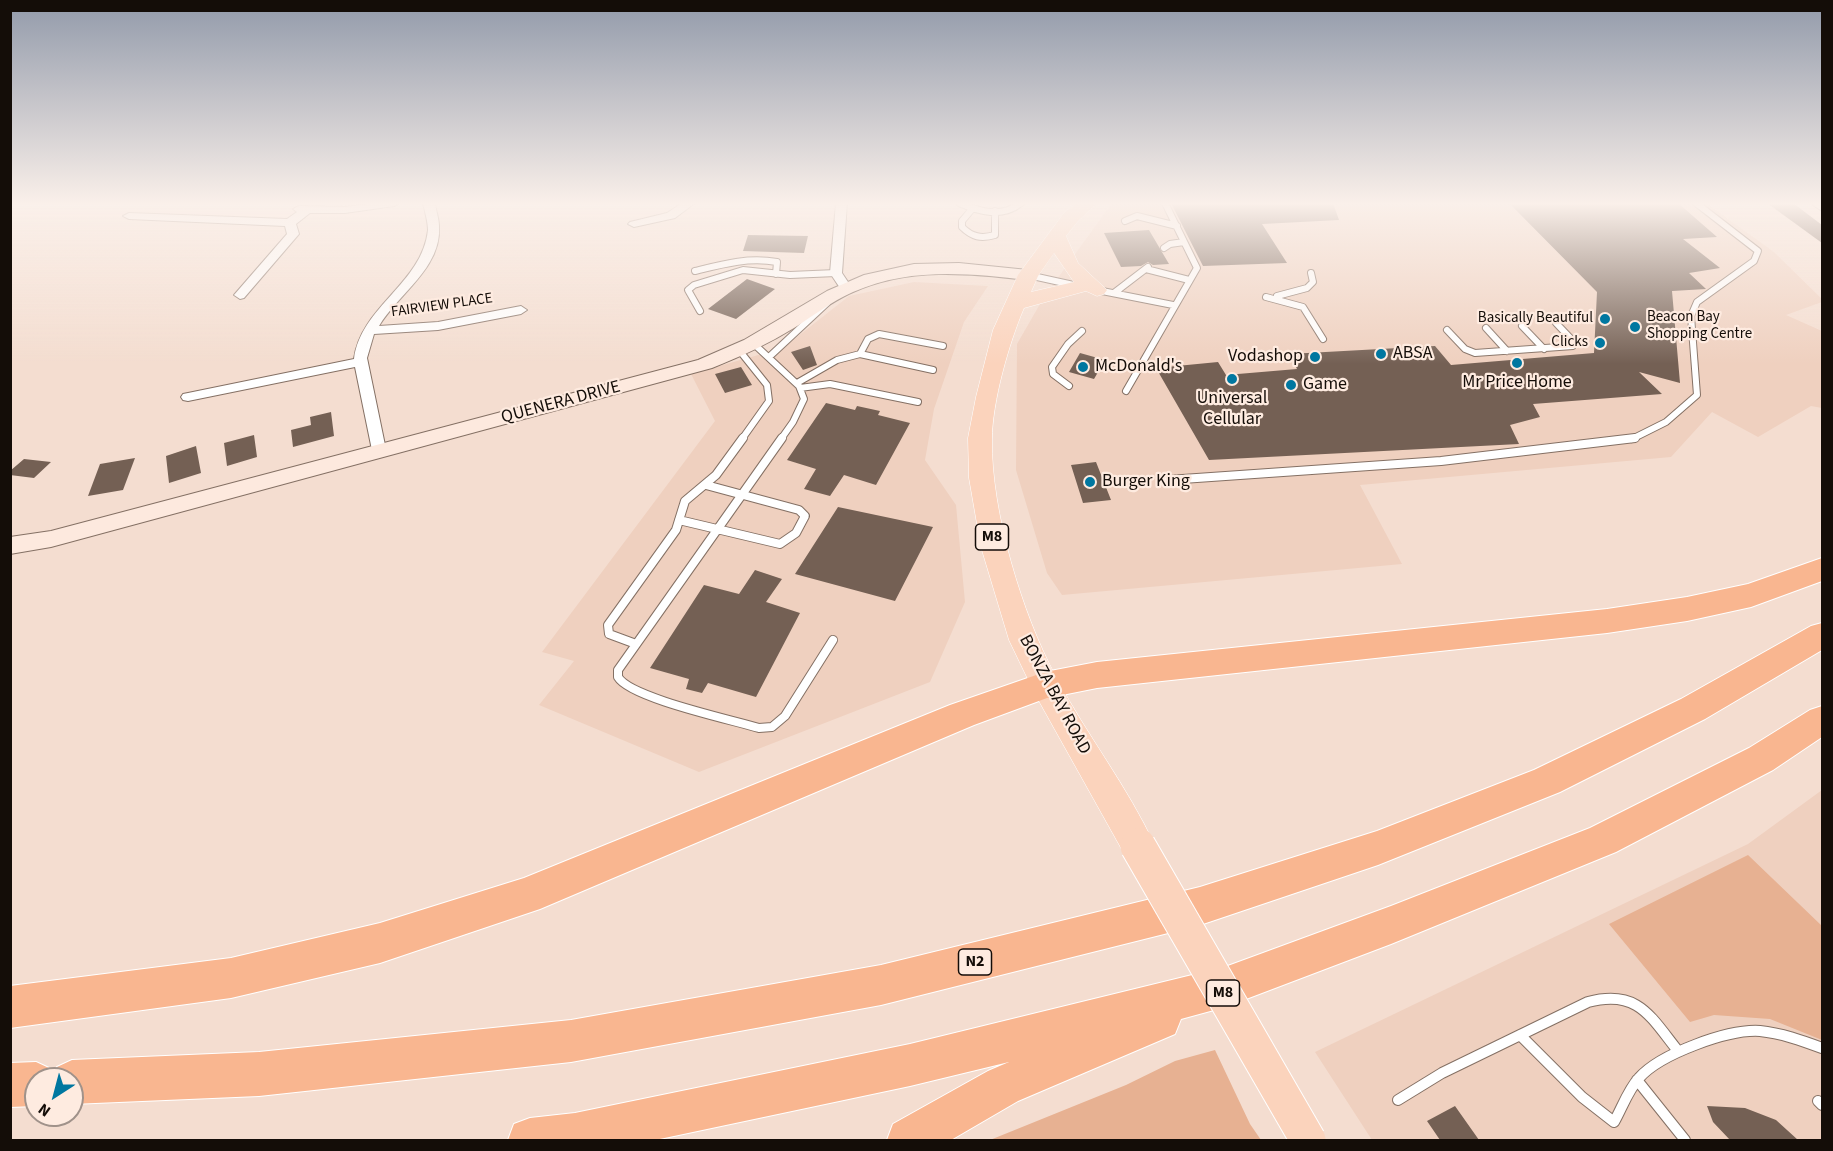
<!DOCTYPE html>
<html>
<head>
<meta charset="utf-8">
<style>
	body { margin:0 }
	#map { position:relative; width:1833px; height:1151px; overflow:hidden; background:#f4ddd0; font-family:"Source Sans 3",sans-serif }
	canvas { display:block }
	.frame { position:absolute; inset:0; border:12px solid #140d08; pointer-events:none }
	.north { position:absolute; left:24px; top:1067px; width:60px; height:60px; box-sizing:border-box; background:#feebe0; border:2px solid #a0928a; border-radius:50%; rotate:216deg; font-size:16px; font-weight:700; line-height:24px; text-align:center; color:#140d08 }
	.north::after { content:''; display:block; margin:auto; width:21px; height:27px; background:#0077a0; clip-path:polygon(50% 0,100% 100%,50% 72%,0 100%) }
</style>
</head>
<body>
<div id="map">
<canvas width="1833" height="1151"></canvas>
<div class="frame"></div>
<div class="north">N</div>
</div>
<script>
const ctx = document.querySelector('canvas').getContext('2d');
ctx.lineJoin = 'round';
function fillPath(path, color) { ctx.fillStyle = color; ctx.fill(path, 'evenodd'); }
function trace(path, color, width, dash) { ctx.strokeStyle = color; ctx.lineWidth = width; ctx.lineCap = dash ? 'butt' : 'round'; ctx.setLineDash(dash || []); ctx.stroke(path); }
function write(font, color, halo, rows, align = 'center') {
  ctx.font = font + ' "Source Sans 3",sans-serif'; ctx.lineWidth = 4.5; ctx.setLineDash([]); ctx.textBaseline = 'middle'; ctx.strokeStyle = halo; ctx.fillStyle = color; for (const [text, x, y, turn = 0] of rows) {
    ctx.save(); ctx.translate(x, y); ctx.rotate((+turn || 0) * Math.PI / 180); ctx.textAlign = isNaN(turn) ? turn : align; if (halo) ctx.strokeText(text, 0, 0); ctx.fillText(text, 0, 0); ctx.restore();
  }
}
fillPath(new Path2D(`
	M1112 203H1706L1774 252 1822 299V302L1786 315 1822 331V408L1811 406 1758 437 1712 412 1671 457 1360 485 1402 564 1062 595 1047 573 1016 470 1017 344 1044 297Z
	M914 282 988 286 964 322 934 409 925 460 956 505 965 602 930 682 699 772 539 705 574 661 542 652 715 421 691 374 783 348 849 296Z
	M1822 790V1140H1372L1315 1052 1748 844Z`), '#efd0bf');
fillPath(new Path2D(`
	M1748 855 1822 926V1040L1770 1019 1714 1015 1690 1022 1609 924Z
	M1215 1050 1250 1124 1261 1140H990L1126 1085 1175 1061Z`), '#e7b192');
fillPath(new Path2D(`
	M1171 203H1333L1339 220 1262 224 1287 263 1203 266Z
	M1509 203H1678L1717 237 1683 239 1720 268 1689 273 1706 289 1672 291 1680 383 1639 372 1662 394 1533 404 1540 417 1510 425 1519 444 1209 460 1156 368 1218 362 1226 375 1297 369 1289 354 1435 346 1451 365 1594 353 1597 292Z
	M1767 203H1793L1822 225V243Z
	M1149 230 1169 264 1153 265 1148 262 1141 266 1121 267 1104 233Z
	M748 235 808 236 804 253 743 251Z
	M747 279 775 289 736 319 708 309Z
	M810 346 817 365 803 370 791 352Z
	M1080 353 1105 360 1094 379 1069 372Z
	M741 367 752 385 725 393 715 374Z
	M826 403 855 410 857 406 880 411 878 415 910 423 876 485 844 475 830 496 804 489 816 469 787 460Z
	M331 412 334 436 293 447 291 430 311 425 310 417Z
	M254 435 257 457 227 466 224 443Z
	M196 446 201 473 169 483 166 456Z
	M135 458 123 490 88 496 100 464Z
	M24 459 51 462 34 478 10 475V471Z
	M1096 462 1111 500 1083 503 1071 465Z
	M838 507 933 527 895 601 795 574Z
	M755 570 782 579 766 602 800 613 756 697 708 683 702 693 686 689 689 679 650 668 704 585 739 594Z
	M1455 1106 1479 1140H1440L1427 1121Z
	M1707 1106 1745 1108 1776 1120 1798 1140H1730L1713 1122Z`), '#746054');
const laneFar2 = new Path2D(`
	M959 203C980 212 1002 218 1021 203
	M973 208 962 221V227C972 237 981 239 995 235V211
	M1125 221 1137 216 1177 226
	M1164 248 1170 244 1184 242
	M1146 269 1189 280
	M695 271C723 264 748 257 777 262L776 274
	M1028 275 1078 286
	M1097 290 1173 305
	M1114 293 1148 267
	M1277 296 1307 288 1313 282 1311 273
	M1266 297 1303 307 1323 339
	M700 311 688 290 694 285 743 270 790 275 836 273
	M1522 326 1544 349
	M1486 328 1507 351
	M1447 330 1465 349 1475 353 1573 346 1574 342 1556 323
	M754 344 799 386 804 399 793 422 781 439
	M739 350 767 385 769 401 742 439
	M860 354 868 339 879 334 943 346
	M769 357 827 303
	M797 383 837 360 860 354 933 370
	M1069 386 1053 374 1052 367 1068 344 1082 331
	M800 388 830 384 918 402
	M1126 391 1197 268 1165 203
	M1632 439 1666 422 1697 395 1691 316 1697 302 1754 261 1758 251 1696 203`);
const laneFar1 = new Path2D(`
	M782 438 618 670V677C630 698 733 720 759 728L772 727 785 716 833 640
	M1168 480 1441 461 1635 438
	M679 520 780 544 796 533 805 516 799 510 706 485
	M636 644 609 634 608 625 676 530 685 501 716 475 743 438`);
const lane = new Path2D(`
	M1520 1035 1582 1097 1614 1122C1622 1108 1628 1090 1639 1078 1660 1054 1728 1029 1760 1031 1781 1033 1803 1041 1822 1048
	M1637 1080 1685 1140
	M1398 1100 1442 1073 1588 1002C1638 989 1650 1016 1678 1051
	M1818 1101 1822 1105`);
const street = new Path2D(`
	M374 203H400L394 206 345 213H310L296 224 299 234 244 298 240 299 234 295 287 234 285 226 129 219 123 216 129 213 287 219 297 212 293 209 299 206 345 207Z
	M423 203H435C436 211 439 219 439 226 442 268 398 294 379 326L438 322 521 306 527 310 521 314 438 330 374 334 367 358 386 450 384 453H374L372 450 355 367 188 401 183 400 181 397 183 394 188 393 354 359C361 306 422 284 428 230 428 222 425 212 423 203Z
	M682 203H695L675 218 634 227 628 224 630 222 667 213Z
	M836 203H847L842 273 852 288 846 292 842 291 830 273Z
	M1810 203H1822V211Z`);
const secondary = new Path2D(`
	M959 263 1028 270 1034 271 1037 275 1034 279 1028 280C968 273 909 267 853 292 832 301 813 316 794 328 768 344 740 357 712 368L51 547 10 554V537L51 531 698 360 744 340 827 291 864 275 914 264Z`);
const primary = new Path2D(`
	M1077 203H1097L1078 221 1066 236 1078 263 1107 290 1104 294 1097 296 1086 291 1024 308C1009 343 992 402 992 440 991 511 1022 614 1056 677 1086 734 1128 787 1155 846L1150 857 1138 861 1126 857 1035 694 1009 640 981 547 969 478 968 438 976 397 993 330 1018 275 1064 213ZM1054 253 1074 282 1031 292 1038 276Z`);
const highway = new Path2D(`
	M1822 558V581L1751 607 1687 621 1607 633 1097 688 1047 698 974 725 540 909 380 963 231 998 10 1028V986L231 958 380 923 524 878 950 705 1045 672 1097 662 1607 609 1687 597 1748 584Z
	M1822 623V650L1705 719 1560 792 1378 865 1200 925 881 1005 571 1062 259 1096 72 1104V1079H36V1106L10 1107V1063L36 1062 51 1069 54 1074 57 1067 72 1060 259 1052 571 1020 881 965 1200 887 1377 831 1534 770 1681 699 1811 626Z
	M1822 706V737L1773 770 1616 852 1391 944 1225 1007 1181 1019 1175 1034 1018 1101 951 1140H887L893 1124 988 1071 1009 1062 910 1086 655 1140H508L514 1124 530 1118 575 1113 910 1044 1225 967 1391 906 1590 828 1749 748 1810 710Z`);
trace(laneFar2, '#847064', 8);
trace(laneFar1, '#847064', 10);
trace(lane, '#847064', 12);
trace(street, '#847064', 2);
trace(secondary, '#847064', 2);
trace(primary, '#fff', 1);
trace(highway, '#fff', 2);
trace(laneFar2, '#fff', 6);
trace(laneFar1, '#fff', 8);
trace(lane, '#fff', 10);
fillPath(street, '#fff');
fillPath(secondary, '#fde9de');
fillPath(primary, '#fbd3bc');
fillPath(highway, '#f9b690');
const primaryBridge = new Path2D(`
	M1138 846 1308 1140`);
trace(primaryBridge, '#fff', 37, []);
trace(primaryBridge, '#fbd3bc', 35);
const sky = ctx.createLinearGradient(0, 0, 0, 364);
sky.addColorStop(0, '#929aaa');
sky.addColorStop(0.56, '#faf0ea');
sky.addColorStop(1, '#faf0ea00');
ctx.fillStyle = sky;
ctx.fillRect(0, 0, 1833, 364);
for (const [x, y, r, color] of [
	[1605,319,6,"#0077a0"],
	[1635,327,6,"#0077a0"],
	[1600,343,6,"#0077a0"],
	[1381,354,6,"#0077a0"],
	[1315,357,6,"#0077a0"],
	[1517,363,6,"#0077a0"],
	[1083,367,6,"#0077a0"],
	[1232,379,6,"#0077a0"],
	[1291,385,6,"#0077a0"],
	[1090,482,6,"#0077a0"]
]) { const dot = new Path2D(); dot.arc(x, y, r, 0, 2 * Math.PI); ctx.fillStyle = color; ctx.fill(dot); trace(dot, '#feebe0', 2); }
write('15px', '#140d08', '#feebe0', [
	["FAIRVIEW PLACE",442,306,-8]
]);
write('15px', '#140d08', '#feebe0', [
	["Beacon Bay",1647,318,"left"],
	["Shopping Centre",1647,335,"left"],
	["Basically Beautiful",1593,319],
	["Clicks",1588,343]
], 'right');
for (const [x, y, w] of [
	[992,537,33],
	[975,962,33],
	[1223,993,33]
]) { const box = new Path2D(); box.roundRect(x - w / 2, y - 13, w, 26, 4.5); ctx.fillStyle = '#feebe0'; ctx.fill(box); trace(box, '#140d08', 1.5); }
write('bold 16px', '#140d08', null, [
	["M8",992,537],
	["N2",975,962],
	["M8",1223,993]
]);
write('18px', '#140d08', '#feebe0', [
	["ABSA",1393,354],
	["Vodashop",1303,357,"right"],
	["McDonald's",1095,367],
	["Mr Price Home",1517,383,"center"],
	["Game",1303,385],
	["Universal",1232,399,"center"],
	["Cellular",1232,420,"center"],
	["Burger King",1102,482]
], 'left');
write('18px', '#140d08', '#feebe0', [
	["QUENERA DRIVE",561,403,-15],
	["BONZA BAY ROAD",1054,695,62]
]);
</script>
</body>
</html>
